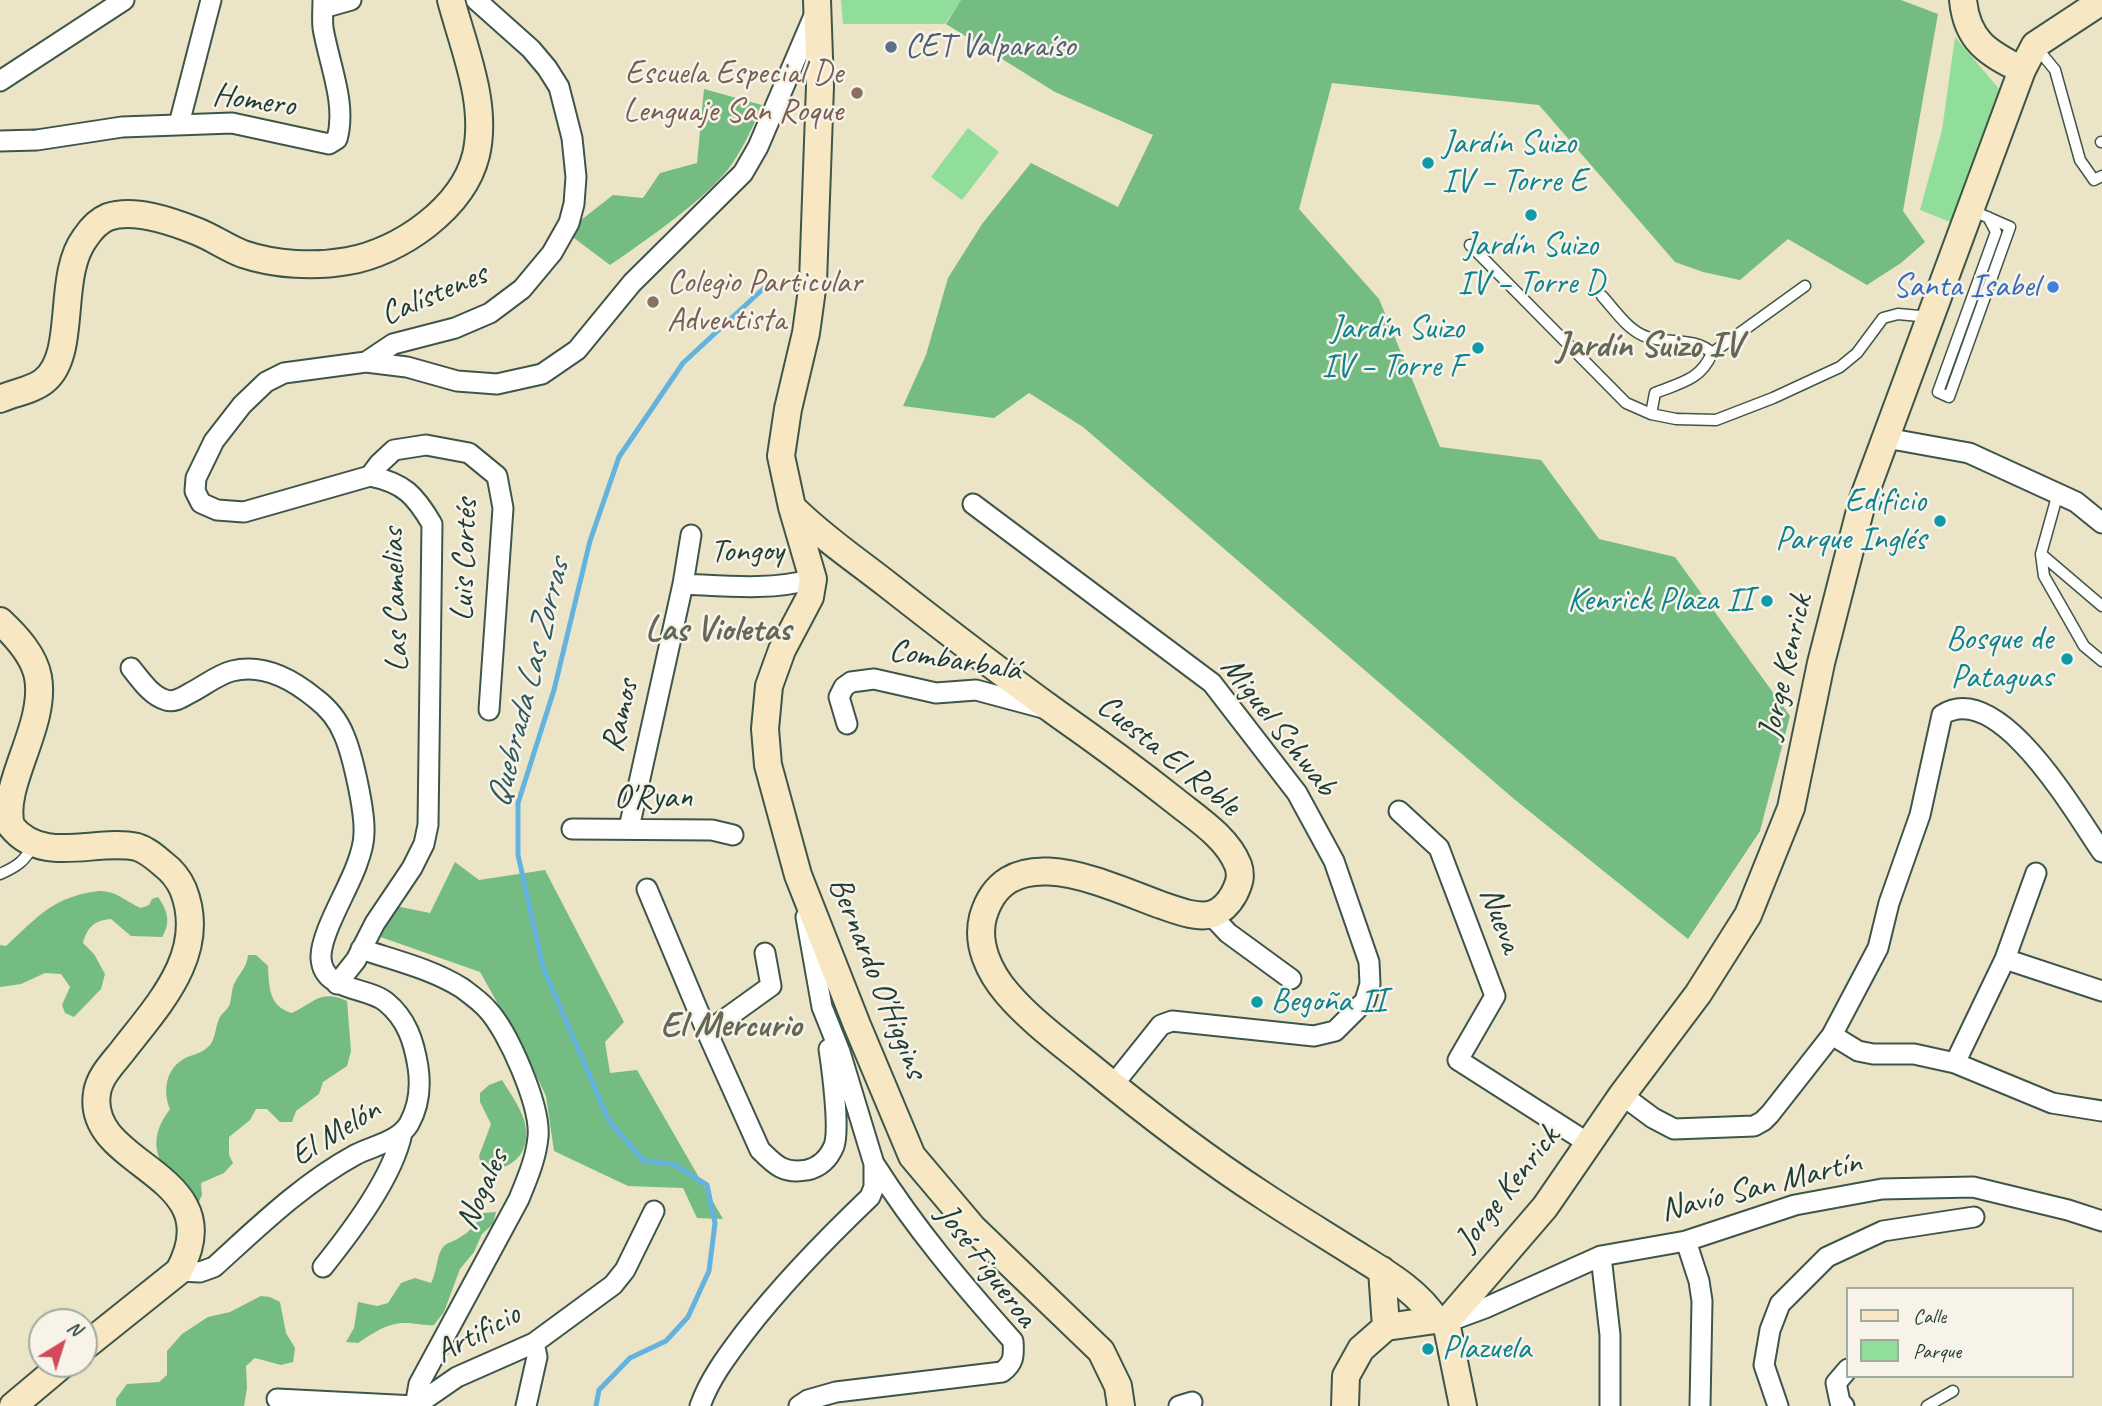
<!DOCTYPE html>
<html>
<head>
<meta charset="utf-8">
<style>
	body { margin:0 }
	#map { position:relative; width:2102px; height:1406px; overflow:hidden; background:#ece4c6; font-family:Caveat,sans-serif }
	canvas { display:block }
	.legend { position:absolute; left:1846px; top:1287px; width:228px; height:91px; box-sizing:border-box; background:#f7f3e8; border:2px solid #a1aaa0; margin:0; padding:9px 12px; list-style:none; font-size:21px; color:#1f3d34 }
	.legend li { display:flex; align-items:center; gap:14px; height:35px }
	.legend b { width:35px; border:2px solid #a1aaa0 }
	.north { position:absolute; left:28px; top:1308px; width:70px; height:70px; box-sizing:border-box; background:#f7f3e8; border:2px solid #a1aaa0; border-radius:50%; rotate:38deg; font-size:19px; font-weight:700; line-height:28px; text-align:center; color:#1f3d34 }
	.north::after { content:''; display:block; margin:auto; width:24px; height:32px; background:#d1495b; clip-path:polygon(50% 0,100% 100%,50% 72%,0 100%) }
</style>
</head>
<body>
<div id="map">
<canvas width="2102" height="1406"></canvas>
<ul class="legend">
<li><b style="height:9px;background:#f7e8c3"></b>Calle</li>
<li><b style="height:19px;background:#91dd9a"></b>Parque</li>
</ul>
<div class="north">N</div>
</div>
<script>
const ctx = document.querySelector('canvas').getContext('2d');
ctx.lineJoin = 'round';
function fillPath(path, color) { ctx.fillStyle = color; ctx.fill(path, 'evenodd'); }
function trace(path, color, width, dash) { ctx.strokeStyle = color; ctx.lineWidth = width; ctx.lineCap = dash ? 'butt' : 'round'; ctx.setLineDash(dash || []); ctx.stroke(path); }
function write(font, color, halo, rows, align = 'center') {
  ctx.font = font + ' Caveat,sans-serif'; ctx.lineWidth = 5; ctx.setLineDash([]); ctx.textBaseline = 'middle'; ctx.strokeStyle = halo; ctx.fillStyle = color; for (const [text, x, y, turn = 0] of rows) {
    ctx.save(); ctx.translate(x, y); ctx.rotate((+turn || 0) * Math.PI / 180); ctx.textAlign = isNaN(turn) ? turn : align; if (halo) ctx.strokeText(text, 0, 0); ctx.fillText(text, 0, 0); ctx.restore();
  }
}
fillPath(new Path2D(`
	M841 0H961L945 24H843Z
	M1955 37 2001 91 1953 223 1920 210 1942 130Z
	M968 128 999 152 962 200 931 177Z`), '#91dd9a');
fillPath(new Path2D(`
	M961 0H1901L1938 14 1903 211 1925 242 1901 263 1867 285 1788 239 1740 280 1703 272 1675 262 1539 105 1332 83 1299 209 1379 299 1440 447 1541 460 1599 539 1675 557 1790 716 1760 831 1688 939 1514 799 1083 427 1029 393 994 418 903 406 926 355 948 278 982 224 1031 163 1118 207 1153 135 1055 92 946 24Z
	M704 89 762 105C754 125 744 146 732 164 707 199 646 240 610 265L570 235 581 220 613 195 643 198 660 173 697 163Z
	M455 862 479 880 545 870 624 1022 605 1042 610 1073 637 1070 723 1219 697 1218 683 1188 628 1186 554 1151 546 1096 524 1050 480 972 375 935 391 905 430 913Z
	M99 891C118 891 124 901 141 908L149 905 152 899 158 897C168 911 171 923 162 937L131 936 111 919C95 920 87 927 83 943L94 954 105 974 101 989 74 1017 65 1013 62 1005 70 987 61 974 45 973 21 984 0 987V945L6 946C39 916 52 897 99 891Z
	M248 955H256L268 966C269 987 269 1007 292 1013 315 1002 320 989 347 1001L351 1051 347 1066 323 1082 319 1094 296 1111 292 1122H280L267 1109H256L250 1120 229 1137V1155L233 1163 224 1173 201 1183 202 1195 197 1206C169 1176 138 1151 170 1109 163 1093 165 1071 182 1060 191 1054 201 1055 210 1045 216 1037 215 1028 219 1019 221 1014 226 1011 229 1006 232 999 231 991 234 984 239 973 247 968 248 955Z
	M502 1080C510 1093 519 1105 524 1120 533 1151 514 1172 482 1169L479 1156 491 1124 480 1102V1093L489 1085Z
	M496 1212 493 1224 482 1234 474 1252 460 1269 444 1312 434 1325C423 1326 416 1323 405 1323 389 1322 371 1334 358 1343L346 1342 354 1328 358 1302 377 1306 388 1303 401 1283 415 1278 431 1283C438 1270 436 1254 444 1246 448 1242 455 1241 459 1238 470 1232 477 1223 483 1213Z
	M261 1296 270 1297 280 1302 286 1333 295 1348 293 1362 281 1365 255 1358 246 1366 247 1388 244 1406H116V1399L127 1384 159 1382 167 1375V1351L182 1334 208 1317 230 1312Z`), '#74bc82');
trace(new Path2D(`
	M596 1406 599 1390 630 1358 666 1341 688 1317 709 1271 715 1223 707 1185 673 1164 644 1161 609 1121 543 967 518 855V803L554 690 590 541 619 457 683 363 764 288`), '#63b3de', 5);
const lane = new Path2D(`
	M2037 48 2055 70 2080 160 2094 180 2102 176
	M2101 142H2102
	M1971 210 2010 227 1949 397 1938 392 1996 232 1988 217
	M1470 245 1626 403 1651 414 1676 419 1716 420 1773 398 1840 367 1857 353 1883 318 1898 314 1930 317
	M1602 296C1615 310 1628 331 1647 337 1669 344 1695 337 1712 353
	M1651 414 1655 393C1680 383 1701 380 1712 353L1805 286
	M2058 493 2041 554 2102 606
	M2041 554 2044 576 2084 646 2102 661
	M0 874C16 867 26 861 33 844
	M1927 1406 1953 1391`);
const street = new Path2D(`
	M323 8 351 0
	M0 81 124 0
	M179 124 211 0
	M0 141 37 140 122 127 232 123 329 144 337 139C347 104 329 64 323 28 322 19 323 9 323 0
	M366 362 393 344 455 328 490 313 522 289 552 253 569 223 574 204 576 177 572 138 559 87 547 68 531 49 476 0
	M1886 438 1969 453 2076 502 2102 523
	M370 476 379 464 394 450 426 445 469 453 497 476 503 508 489 710
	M973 504 1212 683 1297 793 1334 861 1369 962 1370 984 1365 1001 1335 1031 1314 1036 1172 1021 1161 1025 1113 1085
	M683 584C727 586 770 591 813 579
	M131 668C140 679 151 696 166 700 174 703 183 697 190 693 204 686 217 675 232 671 263 663 292 679 315 698 327 707 338 720 344 735 353 756 365 811 364 833 364 843 360 856 357 864 349 888 320 934 321 958 323 992 366 986 386 1002 407 1019 414 1042 418 1067 421 1087 419 1106 409 1124 398 1142 372 1146 355 1155 302 1184 258 1227 214 1267L200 1272 179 1271
	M847 724 839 697 844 687 851 682 874 679 936 693 976 690 1043 708
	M1399 811 1439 848 1495 996 1458 1060 1588 1143
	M629 828 683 584 691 535
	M572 829 712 830 733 835
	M647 889 707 1032 760 1150C776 1166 784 1174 807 1170 820 1167 829 1158 834 1146 840 1129 832 1069 829 1049
	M1211 915 1228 933 1291 979
	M361 949C394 960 432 969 462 988 470 994 480 1001 487 1009 508 1031 541 1106 538 1137 536 1159 527 1179 519 1199L419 1384 415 1406
	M2005 959 2102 991
	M337 984 356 960 375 923 412 868 424 844 428 825 432 524C415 495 404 483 370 476L244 512 217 510 201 503 195 491 196 478 214 441 242 405 266 382 284 373 366 362 407 367 457 381 497 384 542 374 577 350 632 283 743 173 758 147 816 11
	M707 1032 771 986 765 953
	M1832 1035 1858 1051 1873 1054H1914L1955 1063 2052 1103 2102 1111
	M1955 1063 2005 959 2036 873
	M1622 1095 1653 1118 1674 1129 1754 1126 1763 1121 1770 1114 1832 1035 1878 948 1889 903 1920 815 1942 715C1999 678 2076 815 2102 852
	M1686 1241 1699 1281 1702 1301 1700 1406
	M1601 1256 1610 1335V1406
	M323 1267C351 1232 393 1177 402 1133
	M1447 1322 1485 1308 1601 1256 1686 1241 1795 1205 1882 1189 1973 1187 2068 1210 2102 1221
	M277 1399 415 1406 457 1377 534 1343 613 1285 625 1270 654 1211
	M526 1406 537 1357 534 1343
	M700 1406C710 1378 727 1356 745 1332 783 1283 825 1240 870 1197L874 1187V1164L840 1052 822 1007 806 917
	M799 1406 808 1400 836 1392 1002 1372C1014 1363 1014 1356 1013 1341 963 1285 915 1228 875 1165
	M1179 1406 1192 1402
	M1778 1406 1764 1365 1770 1330 1780 1304 1827 1257 1883 1231 1974 1217
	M1844 1406 1840 1402 1836 1383 1848 1369`);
const secondary = new Path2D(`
	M817 0 820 86 813 282 806 333 788 409 781 456 792 507 813 579 810 597 782 650 769 686 765 729 768 765 798 875 857 1025 912 1156 972 1227 1101 1351 1118 1386 1121 1406
	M1963 0C1967 41 1988 53 2022 70
	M0 399C13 393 33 390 44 381 78 354 56 277 85 238 91 229 98 221 108 217 134 208 171 221 196 231 212 237 227 248 243 254 275 265 315 267 348 261 400 252 463 208 476 155 488 104 464 49 451 0
	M793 508C822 537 856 560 888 585 944 629 1000 672 1058 714 1098 742 1136 770 1174 800 1196 818 1227 837 1238 865 1242 876 1239 884 1234 894 1229 903 1223 910 1213 914 1197 919 1176 910 1161 905 1108 886 1007 834 983 917 976 944 989 972 1007 993 1030 1020 1060 1042 1087 1064 1144 1111 1202 1156 1264 1196 1294 1216 1324 1234 1354 1253 1384 1272 1417 1290 1436 1320
	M0 621C16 636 34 655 38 677 47 726 0 785 11 826 43 866 95 838 137 847 147 850 155 857 163 864 171 870 179 880 183 889 209 954 157 1006 121 1053 111 1065 99 1078 97 1093 85 1168 233 1172 179 1271L84 1347
	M1382 1270 1386 1327
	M1446 1322 1545 1207 1622 1095 1698 994 1748 915 1791 808 1821 663 1863 499 2022 70 2035 45 2102 1
	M1446 1322 1463 1406
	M13 1406 63 1364
	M1345 1406 1346 1376 1361 1349 1386 1327 1436 1320 1446 1322`);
trace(lane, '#3e564a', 13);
trace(street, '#3e564a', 23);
trace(secondary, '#3e564a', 30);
trace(lane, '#fff', 10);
trace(street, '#fff', 19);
trace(secondary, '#f7e8c3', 26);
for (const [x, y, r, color] of [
	[891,47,7,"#5c6f8a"],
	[857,93,7,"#8d6e63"],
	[1428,163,7,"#0f9aa8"],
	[1531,215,7,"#0f9aa8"],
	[2053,287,7,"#3f7fe0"],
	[653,302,7,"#8d6e63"],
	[1478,348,7,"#0f9aa8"],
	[1940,521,7,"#0f9aa8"],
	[1767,601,7,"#0f9aa8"],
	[2067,659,7,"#0f9aa8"],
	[1257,1002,7,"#0f9aa8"],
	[1428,1349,7,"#0f9aa8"]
]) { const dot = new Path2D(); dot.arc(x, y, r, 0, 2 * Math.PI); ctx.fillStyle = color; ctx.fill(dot); trace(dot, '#f7f3e8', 2.5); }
write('33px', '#4e5e75', '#f7f3e8', [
	["CET Valparaíso",905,47]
], 'left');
write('33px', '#785e54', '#f7f3e8', [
	["Escuela Especial De",843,74],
	["Lenguaje San Roque",843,112],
	["Colegio Particular",667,283,"left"],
	["Adventista",667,321,"left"]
], 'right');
write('33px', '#1f3d34', '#f7f3e8', [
	["Homero",254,101,8],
	["Calístenes",434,295,-23],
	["Tongoy",747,552,-1],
	["Luis Cortés",465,560,-88],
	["Las Camelias",396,600,-92],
	["Combarbalá",955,661,9],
	["Jorge Kenrick",1786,667,-77],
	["Ramos",621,716,-77],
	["Miguel Schwab",1278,727,52],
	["Cuesta El Roble",1168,756,39],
	["O'Ryan",653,798],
	["Nueva",1500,920,70],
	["Bernardo O'Higgins",877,978,68],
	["El Melón",336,1133,-32],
	["Navío San Martín",1761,1187,-14],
	["Jorge Kenrick",1508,1189,-52],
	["Nogales",483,1190,-66],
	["José Figueroa",986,1266,53],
	["Artificio",478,1334,-28]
]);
write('33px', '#0d838f', '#f7f3e8', [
	["Jardín Suizo",1442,144,"left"],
	["IV – Torre E",1442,182,"left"],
	["Jardín Suizo",1531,246,"center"],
	["IV – Torre D",1531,284,"center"],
	["Jardín Suizo",1464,329],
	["IV – Torre F",1464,367],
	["Edificio",1926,502],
	["Parque Inglés",1926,540],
	["Kenrick Plaza II",1753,601],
	["Bosque de",2053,640],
	["Pataguas",2053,678],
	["Begoña II",1271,1002,"left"],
	["Plazuela",1442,1349,"left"]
], 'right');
write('33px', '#366cbe', '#f7f3e8', [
	["Santa Isabel",2039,287]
], 'right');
write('bold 35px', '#626756', '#f7f3e8', [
	["Jardín Suizo IV",1649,347],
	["Las Violetas",718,631],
	["El Mercurio",731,1027]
]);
write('italic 35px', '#305a5e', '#f7f3e8', [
	["Quebrada Las Zorras",529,684,-76]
]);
</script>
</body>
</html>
